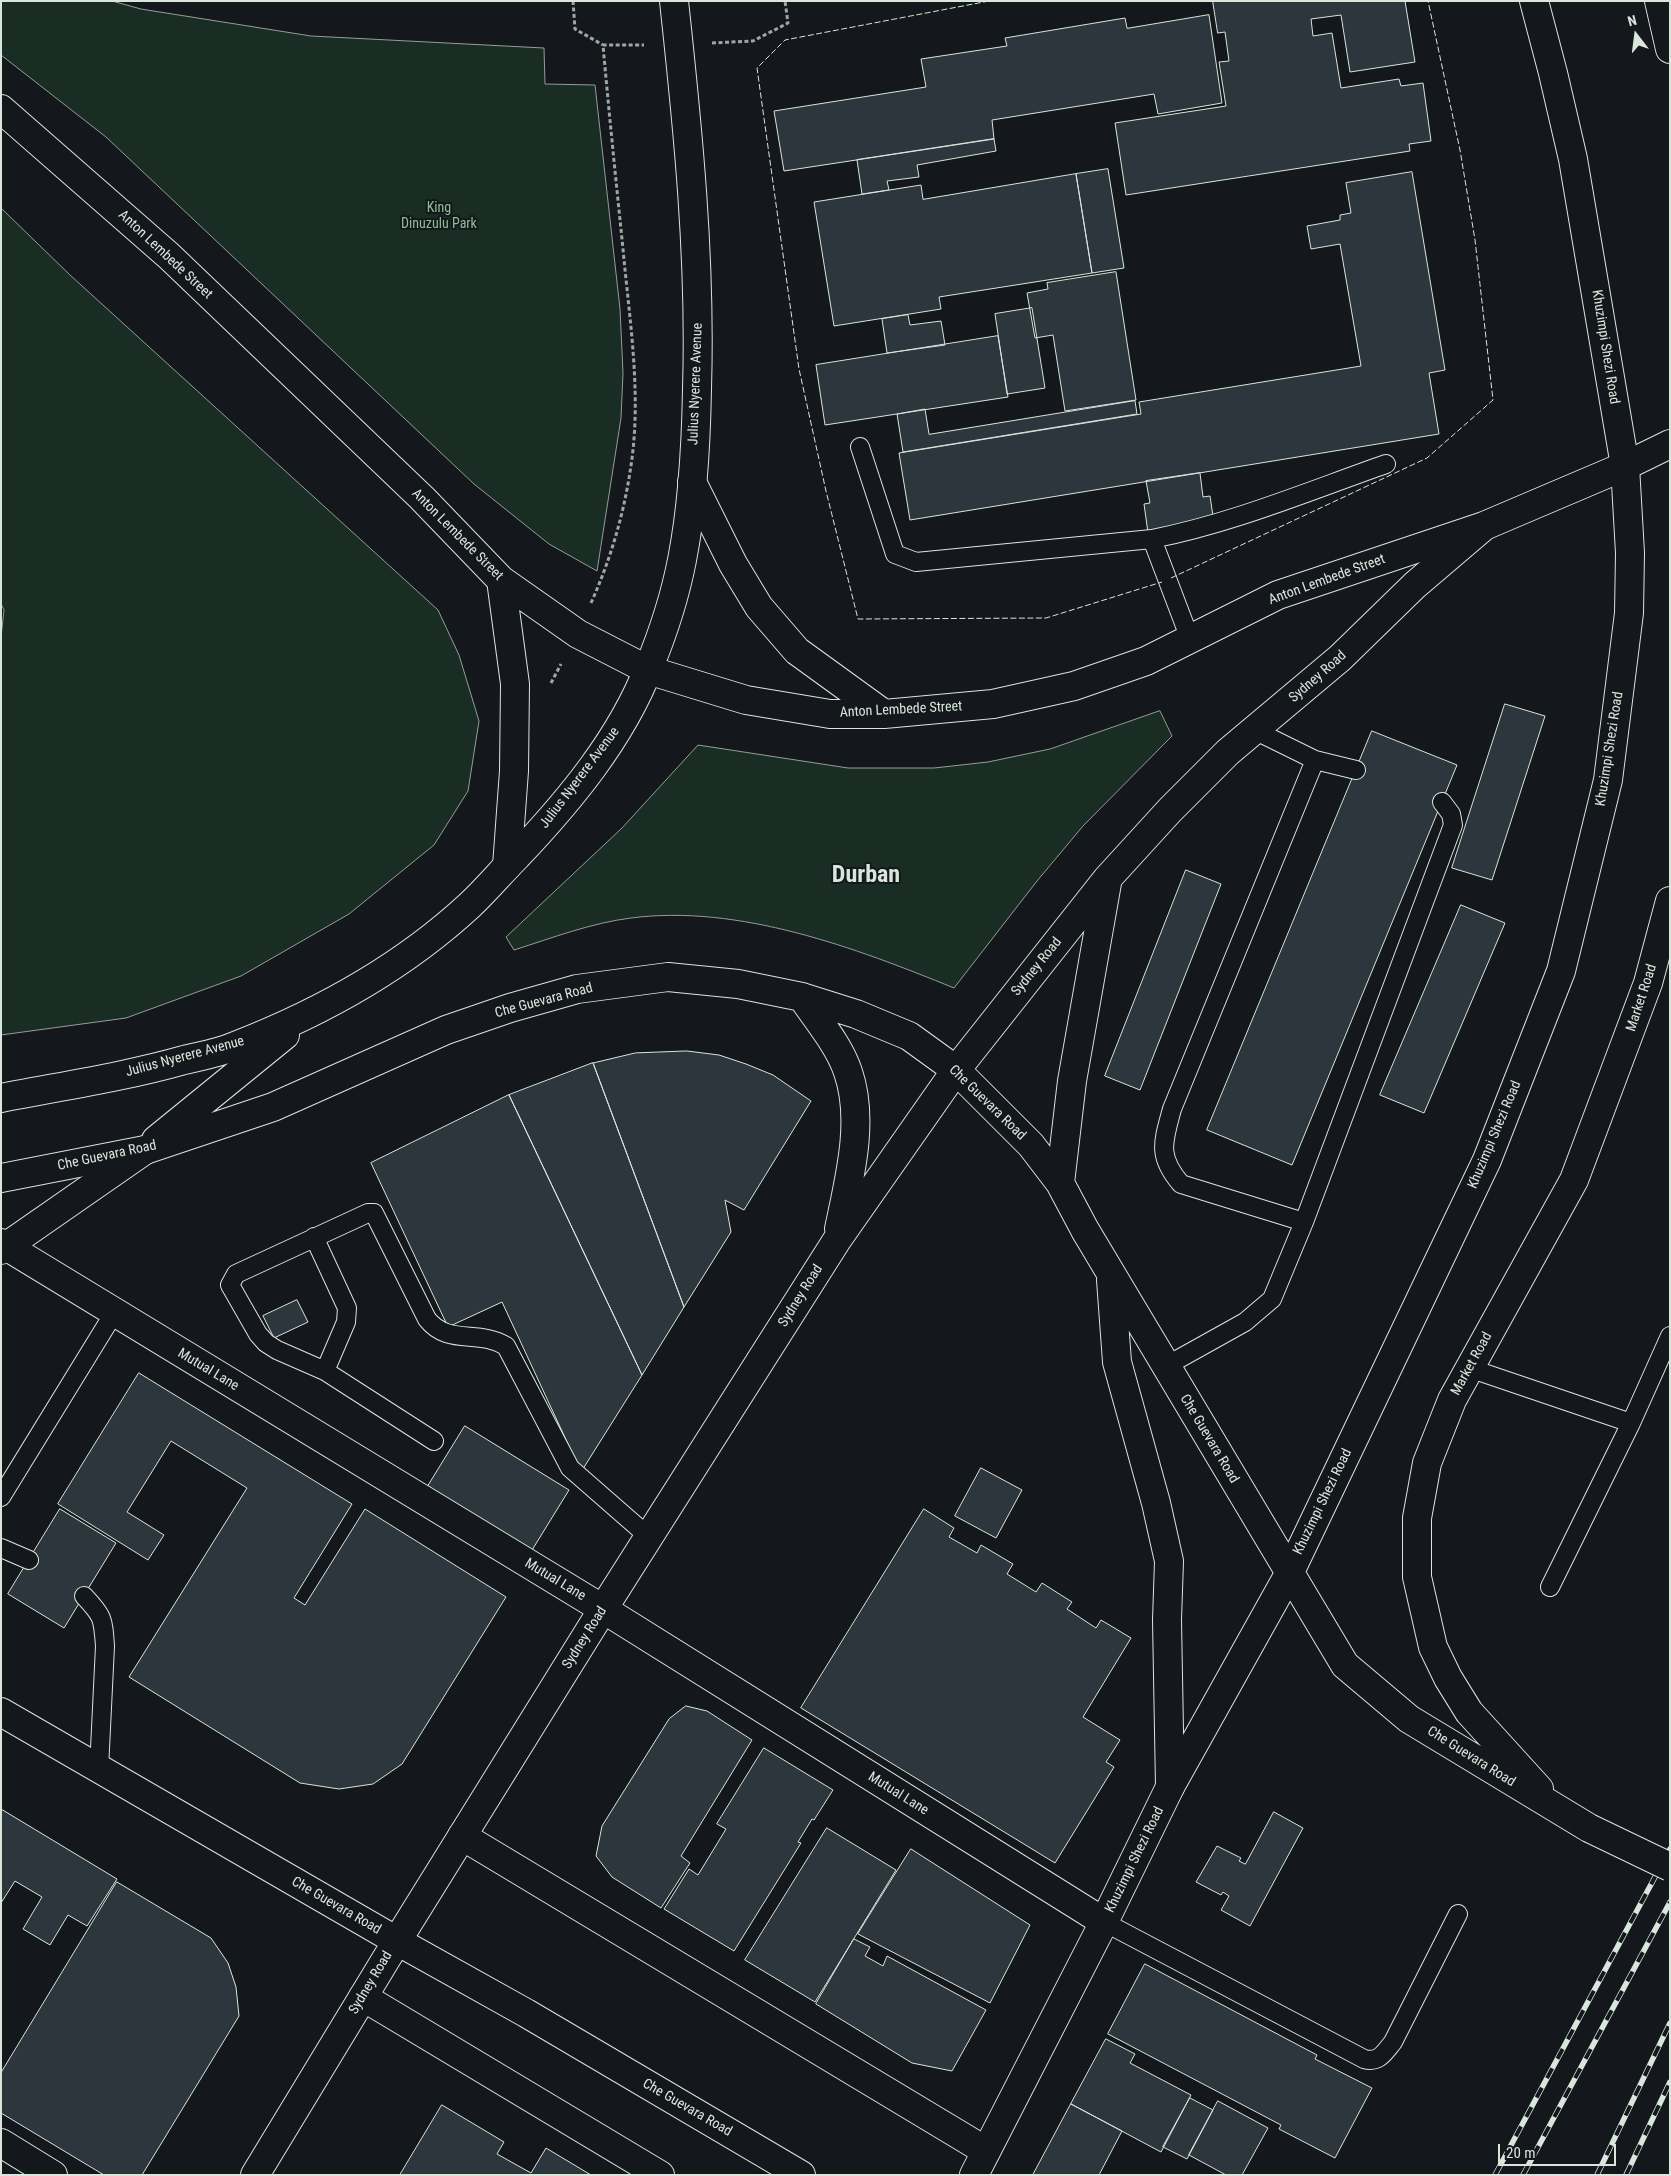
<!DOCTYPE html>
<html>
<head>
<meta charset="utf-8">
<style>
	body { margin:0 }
	#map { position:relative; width:1671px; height:2176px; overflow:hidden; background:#14181c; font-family:"Roboto Condensed",sans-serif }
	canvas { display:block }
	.frame { position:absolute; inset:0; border:2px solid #d8e6dc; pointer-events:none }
	.north { position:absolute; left:1611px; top:10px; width:50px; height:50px; -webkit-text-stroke:4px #14181c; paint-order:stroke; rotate:345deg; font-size:14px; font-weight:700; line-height:20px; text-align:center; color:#d8e6dc }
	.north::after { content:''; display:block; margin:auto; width:18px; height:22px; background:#d8e6dc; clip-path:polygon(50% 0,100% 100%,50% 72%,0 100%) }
	.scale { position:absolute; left:1498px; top:2144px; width:118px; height:22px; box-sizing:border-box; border:2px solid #d8e6dc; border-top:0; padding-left:6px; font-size:15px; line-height:18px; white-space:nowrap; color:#d8e6dc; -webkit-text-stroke:4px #14181c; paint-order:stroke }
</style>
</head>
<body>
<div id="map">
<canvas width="1671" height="2176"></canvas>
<div class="frame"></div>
<div class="north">N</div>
<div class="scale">20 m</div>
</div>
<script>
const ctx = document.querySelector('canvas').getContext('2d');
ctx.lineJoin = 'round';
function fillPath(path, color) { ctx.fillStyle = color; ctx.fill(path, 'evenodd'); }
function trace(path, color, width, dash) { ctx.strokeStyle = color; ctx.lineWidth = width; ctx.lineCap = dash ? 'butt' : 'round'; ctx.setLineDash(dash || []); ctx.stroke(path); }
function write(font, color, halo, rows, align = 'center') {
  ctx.font = font + ' "Roboto Condensed",sans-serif'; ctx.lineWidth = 4; ctx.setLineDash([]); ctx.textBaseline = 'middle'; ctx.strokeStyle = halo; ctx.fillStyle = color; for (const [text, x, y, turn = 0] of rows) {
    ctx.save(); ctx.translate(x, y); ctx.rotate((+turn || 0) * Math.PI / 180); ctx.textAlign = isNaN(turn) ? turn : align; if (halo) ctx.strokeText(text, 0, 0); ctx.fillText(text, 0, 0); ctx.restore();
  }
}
const green = new Path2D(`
	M1 1H112L141 9 311 36 544 48 545 84 595 85 620 309 623 373 621 418 597 571 549 544 474 484 106 137 1 55Z
	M1 208 70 275 438 610 459 655 479 721 468 791 434 845 349 914 241 976 126 1018 1 1035V637L4 610 1 604Z
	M1160 711 1172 736 1083 826 1037 881 954 988C856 948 739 904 631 918 591 923 552 938 514 950L506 937 622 828 698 745 848 768H934L988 762 1050 749Z`);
fillPath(green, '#1a2d24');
trace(green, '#939e99', 1);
const building = new Path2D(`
	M1213 1H1405L1415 62 1350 72 1341 15 1311 19 1313 36 1332 33 1341 88 1399 79 1401 86 1423 83 1431 141 1409 144 1410 151 1126 195 1115 123 1226 106 1219 62 1229 61 1225 32 1218 33Z
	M1209 15 1222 103 1158 114 1154 94 992 120 994 139 784 171 774 111 926 87 921 59 1007 46 1005 38 1125 18 1127 28Z
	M994 139 996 151 917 165 919 177 887 181 889 190 862 194 857 160Z
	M1108 169 1124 268 1092 273 1076 174Z
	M1412 172 1445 370 1429 373 1439 434 910 520 899 453 1141 414 1139 402 1361 366 1340 244 1311 249 1307 226 1340 220V215L1351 213 1346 183Z
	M1076 174 1092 273 939 297 941 309 834 326 814 202 921 185 923 199Z
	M1116 272 1136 400 1065 411 1053 335 1035 338 1027 293 1048 289 1047 283Z
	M1032 308 1045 388 1007 394 995 314Z
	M908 315 910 325 941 321 945 345 887 353 882 319Z
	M998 336 1008 397 825 425 816 365Z
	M1135 401 1137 414 903 452 897 414 925 409 929 434Z
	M1200 473 1203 497 1210 496 1214 523 1148 533 1144 504 1150 503 1146 481Z
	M1505 704 1545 716 1492 880 1452 868Z
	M1372 731 1457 765 1292 1165 1207 1130Z
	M1186 870 1221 884 1140 1090 1105 1076Z
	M1461 905 1505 923 1424 1113 1380 1095Z
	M687 1051 719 1055 746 1064 773 1075 811 1101 744 1210 725 1200 731 1232 684 1307 593 1063 635 1053Z
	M593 1063 684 1307 642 1375 509 1095Z
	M509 1095 642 1375 581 1472 502 1302 448 1327 371 1163Z
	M297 1300 308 1322 274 1338 263 1316Z
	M139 1373 352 1504 294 1598 305 1605 365 1509 506 1597 402 1764 373 1784 339 1789 300 1783 129 1677 247 1488 171 1441 127 1512 164 1535 148 1560 58 1504Z
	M465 1426 569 1490 529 1555 425 1491Z
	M981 1468 1022 1490 996 1538 955 1516Z
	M60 1509 116 1543 64 1628 8 1594Z
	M924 1509 954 1528 949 1537 977 1553 981 1545 1013 1564 1007 1574 1036 1592 1042 1583 1072 1602 1067 1609 1096 1628 1101 1620 1131 1638 1083 1717 1120 1740 1106 1762 1114 1767 1055 1863 801 1708Z
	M686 1706 707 1711 752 1740 681 1856 690 1863 661 1908 612 1877 596 1856 602 1826 669 1719Z
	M764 1748 833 1790 814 1820 812 1819 798 1842 801 1843 734 1951 664 1909 689 1869 698 1875 726 1829 717 1824Z
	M1 1809 117 1879 87 1926 68 1915 50 1945 23 1929 42 1897 15 1881 1 1903Z
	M1274 1812 1303 1828 1250 1926 1221 1910 1229 1896 1223 1892 1221 1895 1196 1882 1217 1846 1241 1858 1239 1861 1245 1864Z
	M827 1828 896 1870 815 2002 745 1960Z
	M911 1849 1030 1925 990 2003 858 1934Z
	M117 1882 211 1938 228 1963 236 1987 239 2016 142 2175H104L1 2113V2073Z
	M854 1939 870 1947 865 1956 883 1966 887 1956 986 2010 952 2071 912 2063 816 2004Z
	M1145 1964 1317 2055 1315 2059 1372 2088 1335 2158 1279 2129 1281 2125 1108 2034Z
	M1106 2039 1135 2054 1130 2063 1191 2095 1161 2152 1071 2104Z
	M1190 2098 1213 2110 1187 2159 1163 2147Z
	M1218 2101 1268 2128 1242 2175H1226L1189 2155Z
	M1071 2104 1122 2131 1099 2175H1033Z
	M442 2105 504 2142 497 2154 531 2173 546 2148 591 2175H400Z`);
fillPath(building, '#2c363c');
trace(building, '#d8e6dc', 1);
const service = new Path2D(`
	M860 447 895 554 916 562 1152 539C1233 523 1309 491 1386 464
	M1152 539 1190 639
	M1256 731 1315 760 1356 770
	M1304 1222 1181 1184C1157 1156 1163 1142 1172 1109L1315 760
	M314 1237 347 1308 346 1322 325 1371
	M1166 1366 1245 1322 1272 1299 1304 1222 1453 825 1451 814 1442 802
	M1469 1368 1631 1423
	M434 1441 325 1371 277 1350 266 1343 258 1334 230 1285 236 1274 368 1213H374L427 1319C448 1346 478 1329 506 1346L570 1468 649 1537
	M1 1497 114 1313
	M1 1548 29 1560
	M1550 1587 1631 1423 1670 1336
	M84 1596C103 1616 103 1618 105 1646L99 1769
	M1104 1922 1364 2059C1379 2063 1384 2053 1393 2042L1458 1914`);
const minor = new Path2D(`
	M1 1243 603 1609 1104 1922
	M1 1250 145 1150
	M462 1836 986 2151
	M363 1997 660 2175
	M1 2143 53 2175`);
const tertiary = new Path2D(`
	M974 2175 1104 1922 1170 1787 1289 1574`);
const secondary = new Path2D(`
	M1659 1 1670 49
	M802 997C818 1021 839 1045 848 1072 865 1121 849 1180 839 1229
	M1 1098C62 1086 124 1077 184 1060 201 1056 219 1053 235 1046 320 1013 403 967 470 905 487 889 501 872 517 856 569 801 621 739 649 667 663 633 675 596 682 560 693 504 696 446 697 389 701 259 688 130 674 1
	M156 1140 285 1035
	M1 1178 145 1150 273 1107 446 1030 510 1008 577 989 668 977 738 984 802 997 856 1014 909 1036 956 1070 1031 1145 1060 1183 1085 1230 1345 1665 1409 1719 1589 1828
	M1060 1183 1072 1081 1107 883
	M1111 1280 1117 1362 1156 1503 1169 1561 1167 1620 1170 1787
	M1289 1574 1487 1160 1561 971 1608 780 1629 613 1630 553 1625 466 1573 159 1553 73 1534 1
	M1 1712 397 1941 526 2013 801 2175
	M1539 1789 1469 1712 1448 1678 1433 1647 1417 1577V1518L1427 1463 1452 1400 1574 1180 1648 983 1670 901
	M255 2175 397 1941 603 1609 837 1240 956 1070 1107 879 1170 810 1228 752 1340 658 1415 585 1483 527`);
const primary = new Path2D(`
	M1 109 169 256 422 498 501 580 578 634 648 670 746 700 830 714H884L993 704 1074 686 1146 661 1278 595 1484 526 1625 466 1670 444
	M692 482 733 564 759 607 797 651 884 714
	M501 580 515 684 514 771 507 866`);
trace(service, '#d8e6dc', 20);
trace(minor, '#d8e6dc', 30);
trace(tertiary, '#d8e6dc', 30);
trace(secondary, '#d8e6dc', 30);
trace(primary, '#d8e6dc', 30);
trace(new Path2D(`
	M573 1 575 29 603 45
	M712 43 753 41 788 23 785 1
	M591 603C613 554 627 503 633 450 640 383 629 315 623 249 616 181 609 113 603 45H644
	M551 683 561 664`), '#9da8a2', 3, [4, 2.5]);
trace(service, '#14181c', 18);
trace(minor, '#14181c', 28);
trace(tertiary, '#14181c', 28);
trace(secondary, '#14181c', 28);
trace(primary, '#14181c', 28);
const rail = new Path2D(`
	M1495 2175 1670 1849
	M1523 2175 1670 1902
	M1597 2175 1670 2023
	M1626 2175 1670 2082`);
trace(rail, '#d8e6dc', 5.5);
trace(rail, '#14181c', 4, [11]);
const secondaryBridge = new Path2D(`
	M1589 1828 1670 1867`);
trace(secondaryBridge, '#d8e6dc', 30, []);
trace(secondaryBridge, '#14181c', 28);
trace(new Path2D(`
	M989 1 785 40 757 68 799 369 826 491 858 619 1046 618 1162 582
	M1171 578 1427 458 1493 400 1475 240 1460 150 1428 1`), '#d8e6dc', 1, [6, 2.5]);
write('14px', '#8ac095', '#14181c', [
	["King",439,208],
	["Dinuzulu Park",439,224]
]);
write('14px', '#d8e6dc', '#14181c', [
	["Anton Lembede Street",165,255,43],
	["Khuzimpi Shezi Road",1605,347,81],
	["Julius Nyerere Avenue",696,384,-88],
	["Anton Lembede Street",457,535,45],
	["Anton Lembede Street",1327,580,-20],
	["Sydney Road",1318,677,-41],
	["Anton Lembede Street",901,710,-3],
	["Khuzimpi Shezi Road",1610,749,-81],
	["Julius Nyerere Avenue",580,778,-53],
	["Sydney Road",1037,967,-51],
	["Market Road",1642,998,-72],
	["Che Guevara Road",544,1001,-15],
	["Julius Nyerere Avenue",185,1057,-15],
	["Che Guevara Road",987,1103,44],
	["Khuzimpi Shezi Road",1495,1135,-67],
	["Che Guevara Road",107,1156,-12],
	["Sydney Road",801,1296,-58],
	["Market Road",1472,1364,-61],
	["Mutual Lane",208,1370,31],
	["Che Guevara Road",1209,1439,59],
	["Khuzimpi Shezi Road",1323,1502,-64],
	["Mutual Lane",555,1580,31],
	["Sydney Road",585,1638,-58],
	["Che Guevara Road",1471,1757,32],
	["Mutual Lane",898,1794,32],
	["Khuzimpi Shezi Road",1135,1860,-64],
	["Che Guevara Road",336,1906,30],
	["Sydney Road",371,1983,-59],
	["Che Guevara Road",687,2108,30]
]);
write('bold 24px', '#d8e6dc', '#14181c', [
	["Durban",866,876]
]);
</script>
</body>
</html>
